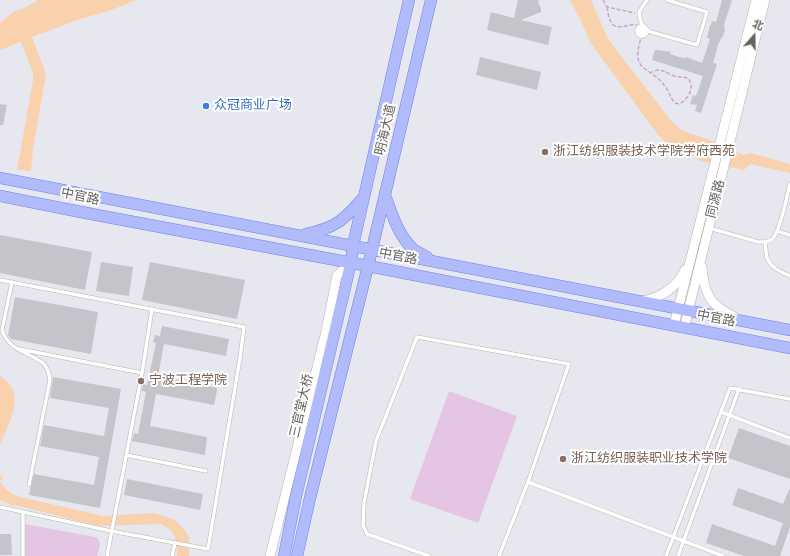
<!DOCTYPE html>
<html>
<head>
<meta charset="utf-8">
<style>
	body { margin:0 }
	#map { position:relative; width:790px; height:556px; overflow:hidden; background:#e7e8ef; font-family:"DM Sans","Noto Sans SC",sans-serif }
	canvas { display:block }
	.north { position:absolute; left:734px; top:16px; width:40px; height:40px; -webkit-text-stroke:3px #fff; paint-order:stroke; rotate:20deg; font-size:11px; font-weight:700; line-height:16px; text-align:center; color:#66635e }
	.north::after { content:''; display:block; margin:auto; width:14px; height:18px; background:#66635e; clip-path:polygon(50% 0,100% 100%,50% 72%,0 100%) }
</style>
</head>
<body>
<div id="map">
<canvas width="790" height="556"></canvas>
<div class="north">北</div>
</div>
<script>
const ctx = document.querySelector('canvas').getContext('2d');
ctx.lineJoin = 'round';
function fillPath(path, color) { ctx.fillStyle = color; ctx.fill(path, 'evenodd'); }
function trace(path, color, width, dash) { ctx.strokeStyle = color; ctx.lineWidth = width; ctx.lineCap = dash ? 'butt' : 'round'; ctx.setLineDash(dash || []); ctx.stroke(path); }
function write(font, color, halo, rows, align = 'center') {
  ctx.font = font + ' "DM Sans","Noto Sans SC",sans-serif'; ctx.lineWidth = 4; ctx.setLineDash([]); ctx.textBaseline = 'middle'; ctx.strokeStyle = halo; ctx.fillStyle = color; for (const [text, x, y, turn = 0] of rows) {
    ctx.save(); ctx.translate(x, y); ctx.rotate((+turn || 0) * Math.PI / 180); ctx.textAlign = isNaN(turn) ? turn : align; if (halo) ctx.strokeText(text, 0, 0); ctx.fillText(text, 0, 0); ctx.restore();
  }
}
fillPath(new Path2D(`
	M449 391 517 416 478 523 410 499Z
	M25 524 95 537C103 541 99 549 97 556H25Z`), '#e5c5e4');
fillPath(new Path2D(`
	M38 0H136L109 11 83 18 32 37 46 74 33 149 31 171 17 170 33 80V73L21 42 0 50V23L13 12 24 8Z
	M570 0H591L608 39 672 122 683 131 707 139 743 155 751 153 790 164V173L750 164 744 170 700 161 692 155 669 146 658 135 590 42 580 19Z
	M0 376C28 393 9 422 0 445Z
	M0 474 3 479 0 481C4 489 9 492 16 496L103 516 154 513 164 516 175 520 184 529 189 538V556H177C177 540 177 531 160 524L99 526 19 506 11 505 0 500Z`), '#f9d1ad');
fillPath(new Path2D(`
	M518 0H539L538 3 541 8V12L521 20 552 27 548 45 487 30 491 12 514 18Z
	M722 0H732L724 25 725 30 722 38H721L720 42H719L713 63 717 64 701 113 695 111 697 105 690 104 693 95 696 96 703 76 652 60 655 50H658L671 52 670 54 682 58H685L686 57 702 63 710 39 707 38 710 25H711L712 21 716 22Z
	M480 57 541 72 537 90 476 75Z
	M0 104 7 105 3 125H0Z
	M0 235 92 252 85 290 0 273Z
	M101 262 133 267 129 296 96 291Z
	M150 262 245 280 237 319 142 300Z
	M15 297 98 312 91 354 11 339 8 335Z
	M162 326 229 339 226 356 164 344 158 376 217 388V391L214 405 156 394 150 426 207 437 205 455 132 441 134 433 138 434 146 392 142 391 143 384 147 385 156 343 153 342 155 335 160 336Z
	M53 377 121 389 100 508 29 495 34 474 94 485 99 457 40 446 44 425 104 436 109 408 50 398Z
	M739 428 790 446V479L728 458Z
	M127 479 203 494 200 510 124 495Z
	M738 488 783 504 790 488V527L780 556H744L706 543 712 524 775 546 783 523 732 505Z
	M0 534H11L12 555H0Z`), '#c3c5cb');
const service = new Path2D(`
	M647 0 639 12C640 22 642 27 651 32L697 45 707 12 667 0
	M709 228 758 242C763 242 767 243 771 240 780 234 787 195 790 184
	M777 231 790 235
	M765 242C766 248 766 253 767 258 771 268 781 272 790 276
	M0 280 244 327 240 358 208 549 111 531 0 507
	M12 282 2 330C8 347 20 350 35 358 37 360 41 361 43 363 48 367 49 374 50 380L29 485
	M19 349 142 373
	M721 412 790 438
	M126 455 206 471
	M528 482 723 556
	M23 512V556
	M107 556 142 373 152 309
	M172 556 175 543
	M429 556 367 534 363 525 364 503 376 441 417 337 569 364 528 482 499 556
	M666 556 730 388 790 399
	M678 556 739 389`);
const minor = new Path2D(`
	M638.5 31a3.5 3.5 0 1 1 7 0a3.5 3.5 0 1 1-7 0Z`);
const tertiary = new Path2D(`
	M702 267C704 294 710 306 735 317
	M643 301C662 297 677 287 685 270
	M674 325 756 0
	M684 328 765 0
	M270 556 326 331 337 276 351 262`);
const primary = new Path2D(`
	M0 178 790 330
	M385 195C392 214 398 235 413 249 417 252 423 254 427 257
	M0 196 86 213 368 266 790 348
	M306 234C336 228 345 219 364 197
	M284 556 296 496 351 262 353 245 409 0
	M297 556 310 498 368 266 431 0`);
trace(service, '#b5b4af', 4.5);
trace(minor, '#b5b4af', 8);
trace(tertiary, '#b5b4af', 10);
trace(primary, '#6786e8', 12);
trace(new Path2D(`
	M603 0 607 7 635 13
	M607 7C608 11 608 16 610 20 615 33 628 23 637 25
	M642 34C639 45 633 61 645 69 652 74 659 78 664 85 669 90 670 98 675 103L679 104C689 99 695 87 688 78 683 77 679 77 674 76 666 73 661 67 652 72`), '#cda3c0', 1.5, [4, 2]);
trace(service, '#fff', 3.5);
trace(minor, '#fff', 7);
trace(tertiary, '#fff', 9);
trace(primary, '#b1bafa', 11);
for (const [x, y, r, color] of [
	[206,106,4,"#3f7fe0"],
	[545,152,4,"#8d6e63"],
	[141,381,4,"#8d6e63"],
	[563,459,4,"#8d6e63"]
]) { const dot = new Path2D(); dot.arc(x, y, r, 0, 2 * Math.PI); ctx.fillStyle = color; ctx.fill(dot); trace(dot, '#fff', 1.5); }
write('13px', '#366cbe', '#fff', [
	["众冠商业广场",214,106]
], 'left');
write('13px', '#66635e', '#fff', [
	["明海大道",386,130,-77],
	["中官路",80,197,12],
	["同源路",716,199,-76],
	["中官路",398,257,11],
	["中官路",716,319,11],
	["三官堂大桥",302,406,-77]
]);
write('13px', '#785e54', '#fff', [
	["浙江纺织服装技术学院学府西苑",553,152],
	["宁波工程学院",149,381],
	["浙江纺织服装职业技术学院",571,459]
], 'left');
</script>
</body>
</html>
